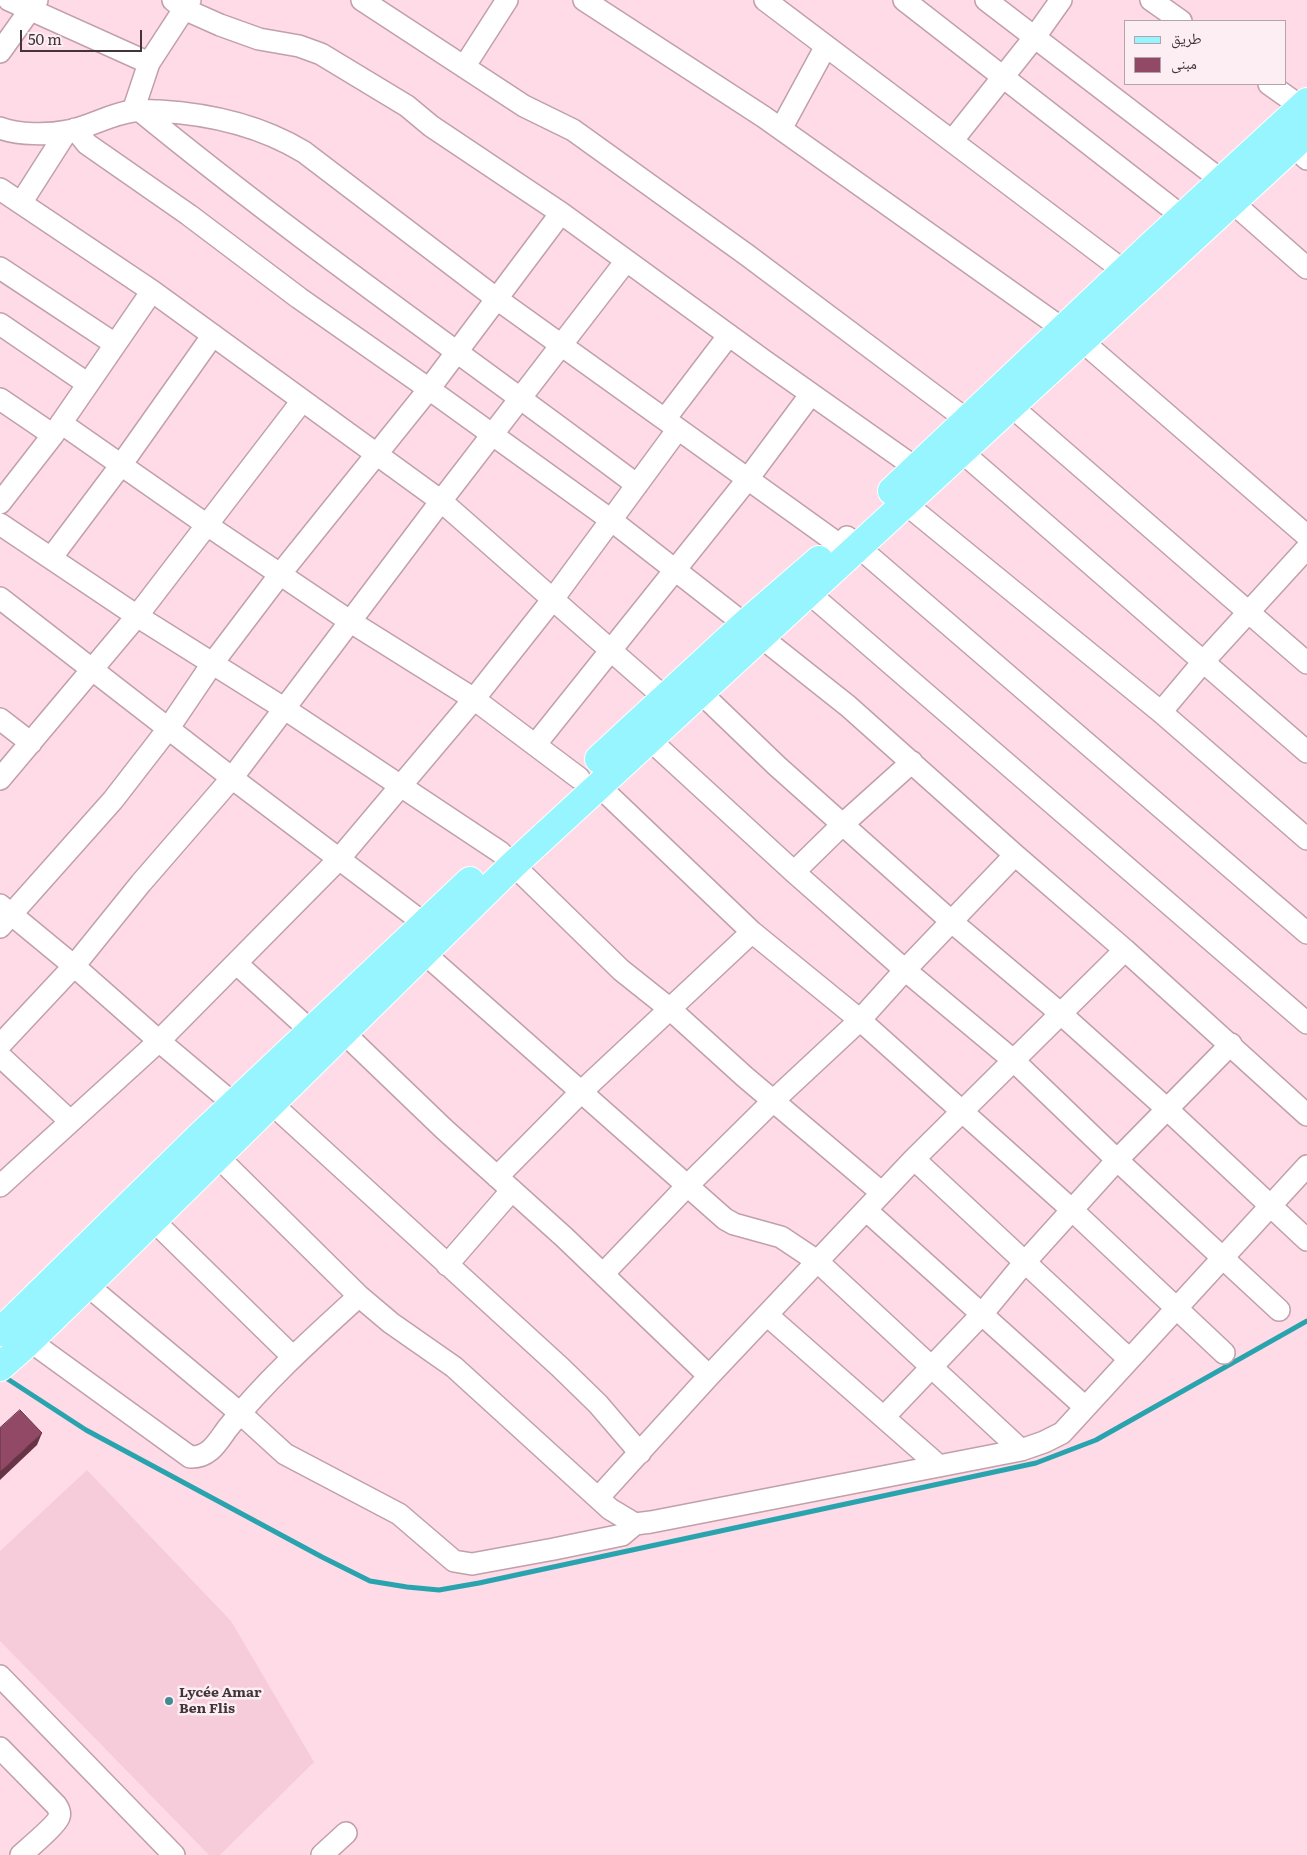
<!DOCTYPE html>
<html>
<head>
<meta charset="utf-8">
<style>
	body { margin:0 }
	#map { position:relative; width:1307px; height:1855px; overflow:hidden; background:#fedbe6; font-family:Literata,"Noto Naskh Arabic",serif }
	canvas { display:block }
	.legend { position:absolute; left:1124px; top:20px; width:162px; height:65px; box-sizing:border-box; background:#fdeef3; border:1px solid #b2a4a9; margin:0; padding:6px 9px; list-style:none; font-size:15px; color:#423539 }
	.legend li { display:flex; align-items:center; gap:10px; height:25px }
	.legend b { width:25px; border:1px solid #b2a4a9 }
	.scale { position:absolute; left:20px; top:30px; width:122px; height:22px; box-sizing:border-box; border:2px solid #423539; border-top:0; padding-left:6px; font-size:15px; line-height:18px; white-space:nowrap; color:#423539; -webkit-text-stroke:4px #fdeef3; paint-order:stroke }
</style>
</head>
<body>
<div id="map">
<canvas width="1307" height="1855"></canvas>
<ul class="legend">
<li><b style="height:6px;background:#96f5fe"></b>طريق</li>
<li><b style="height:14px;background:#924966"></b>مبنى</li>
</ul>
<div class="scale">50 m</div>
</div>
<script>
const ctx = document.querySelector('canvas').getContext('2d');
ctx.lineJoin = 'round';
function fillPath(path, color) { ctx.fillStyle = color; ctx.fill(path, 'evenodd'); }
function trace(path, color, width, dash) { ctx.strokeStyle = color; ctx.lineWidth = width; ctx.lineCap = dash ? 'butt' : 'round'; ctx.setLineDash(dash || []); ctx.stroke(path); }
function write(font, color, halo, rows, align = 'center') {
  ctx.font = font + ' Literata,serif'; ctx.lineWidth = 5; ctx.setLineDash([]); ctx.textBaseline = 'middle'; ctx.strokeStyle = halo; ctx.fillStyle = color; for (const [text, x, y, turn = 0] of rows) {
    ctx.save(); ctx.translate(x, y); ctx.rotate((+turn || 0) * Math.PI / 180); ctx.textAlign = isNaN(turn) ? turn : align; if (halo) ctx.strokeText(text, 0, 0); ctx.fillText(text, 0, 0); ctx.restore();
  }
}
fillPath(new Path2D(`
	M87 1470 231 1621 314 1762 220 1855H209L0 1641V1551Z`), '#f7ccda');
trace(new Path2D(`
	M3 1376 86 1430 322 1557 370 1581 407 1587 439 1590 479 1583 1036 1463 1096 1440 1307 1321`), '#29a4af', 5);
const minor = new Path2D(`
	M9 0 149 63
	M173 0 184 9 220 25 259 39 299 46 321 54 407 106 431 126 561 213 763 360 916 468
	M362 0 524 106 573 130 747 255 967 420 978 430
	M584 0 764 117 1063 329 1082 341 1307 536
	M765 0 1124 271
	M904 0 1183 217
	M986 0 1234 190
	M1151 0 1181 21
	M0 52 37 0
	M464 67 507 0
	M1269 84 1307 111
	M139 110C300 242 471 360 637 485
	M133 111 149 63 190 0
	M0 128C19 135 48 135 68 131 90 127 110 114 133 111 141 110 151 111 159 111 210 114 261 126 304 152L497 299 837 543
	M75 129 87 144 189 215 299 298 429 389 611 520 761 637 848 706 1015 855 1125 950 1307 1115
	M781 129 826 46
	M952 141 1034 38 1061 0
	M1293 146 1307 159
	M0 189 152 291 441 501 665 698
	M1232 202 1307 268
	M21 203 67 131
	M0 268 115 344
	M0 324 88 384
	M0 399 53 435
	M1011 406 1307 663
	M665 419 729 335
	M61 423 207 525 351 622 474 699 579 778
	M962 452 1307 752
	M0 503 53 435 152 291
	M906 504 1161 712 1307 839
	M0 524 137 616 285 709 500 852 621 970 670 1009 745 1077 882 1193
	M847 537 1307 933
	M51 558 121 465 213 335
	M809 593 1307 1023
	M0 598 232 778 425 924
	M700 692 777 766 952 922 1060 1013 1167 1109 1307 1240
	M1161 712 1203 662 1307 548
	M0 719 31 743
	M649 739 794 872 905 970 1013 1060 1117 1160 1279 1310
	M535 745 747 480 811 394
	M0 779 137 616 302 401
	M599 786 752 932 860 1020 1071 1209 1224 1353
	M794 872 843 824 912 762
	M0 905 74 966 159 1041 235 1105
	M0 927 113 800 168 729 212 664 281 573 429 389 561 213
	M424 953 725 1219 734 1224 781 1237 817 1261 1021 1450
	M236 963 312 1032
	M343 1032 444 1129 564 1237 709 1376
	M0 1045 74 966 141 883 232 778 441 501 626 261
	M0 1056 70 1121
	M271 1103 560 1367 598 1404 640 1453
	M207 1146 359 1296 391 1323 454 1367 610 1509 635 1524 651 1522 1021 1450 1044 1442 1062 1433 1307 1166
	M914 1159 1129 1359
	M497 1177 581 1092 752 932
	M0 1186 159 1041 339 859 474 699 553 599 678 429
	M867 1211 1085 1407
	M153 1220 292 1356
	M447 1265 512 1190
	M603 1274 687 1186 773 1101 860 1020 905 970 1015 855
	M87 1285 240 1413 285 1454 399 1514 454 1561 472 1564 554 1549 622 1535 635 1524
	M767 1315 939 1466
	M30 1341 190 1457C209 1458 217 1443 227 1429 266 1380 313 1338 359 1296
	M884 1417 982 1314 1025 1262 1117 1160 1231 1044
	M598 1498 709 1376 914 1159 1125 950
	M0 1676 174 1855
	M0 1748 56 1805C58 1808 61 1812 59 1817 57 1824 29 1848 21 1855
	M322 1855 346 1833`);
const major = new Path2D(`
	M892 491 1152 245 1307 102
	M599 759 745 624 819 560
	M0 1332 199 1137 470 881
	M0 1367 25 1345 87 1285 513 865 1307 133`);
trace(minor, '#c1a0aa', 24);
trace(major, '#fff', 30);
trace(minor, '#fff', 21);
trace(major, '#96f5fe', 28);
fillPath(new Path2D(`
	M42 1433 37 1445 0 1480V1472Z`), '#663347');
const building = new Path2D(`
	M20 1410 42 1433 0 1472V1428Z`);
fillPath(building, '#924966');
trace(building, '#663347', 1);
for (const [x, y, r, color] of [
	[169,1701,5,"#438b91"]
]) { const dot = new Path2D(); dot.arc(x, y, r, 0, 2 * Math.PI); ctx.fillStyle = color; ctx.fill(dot); trace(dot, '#fdeef3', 2); }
write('bold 14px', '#423539', '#fdeef3', [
	["Lycée Amar",179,1693],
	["Ben Flis",179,1709]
], 'left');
</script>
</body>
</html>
